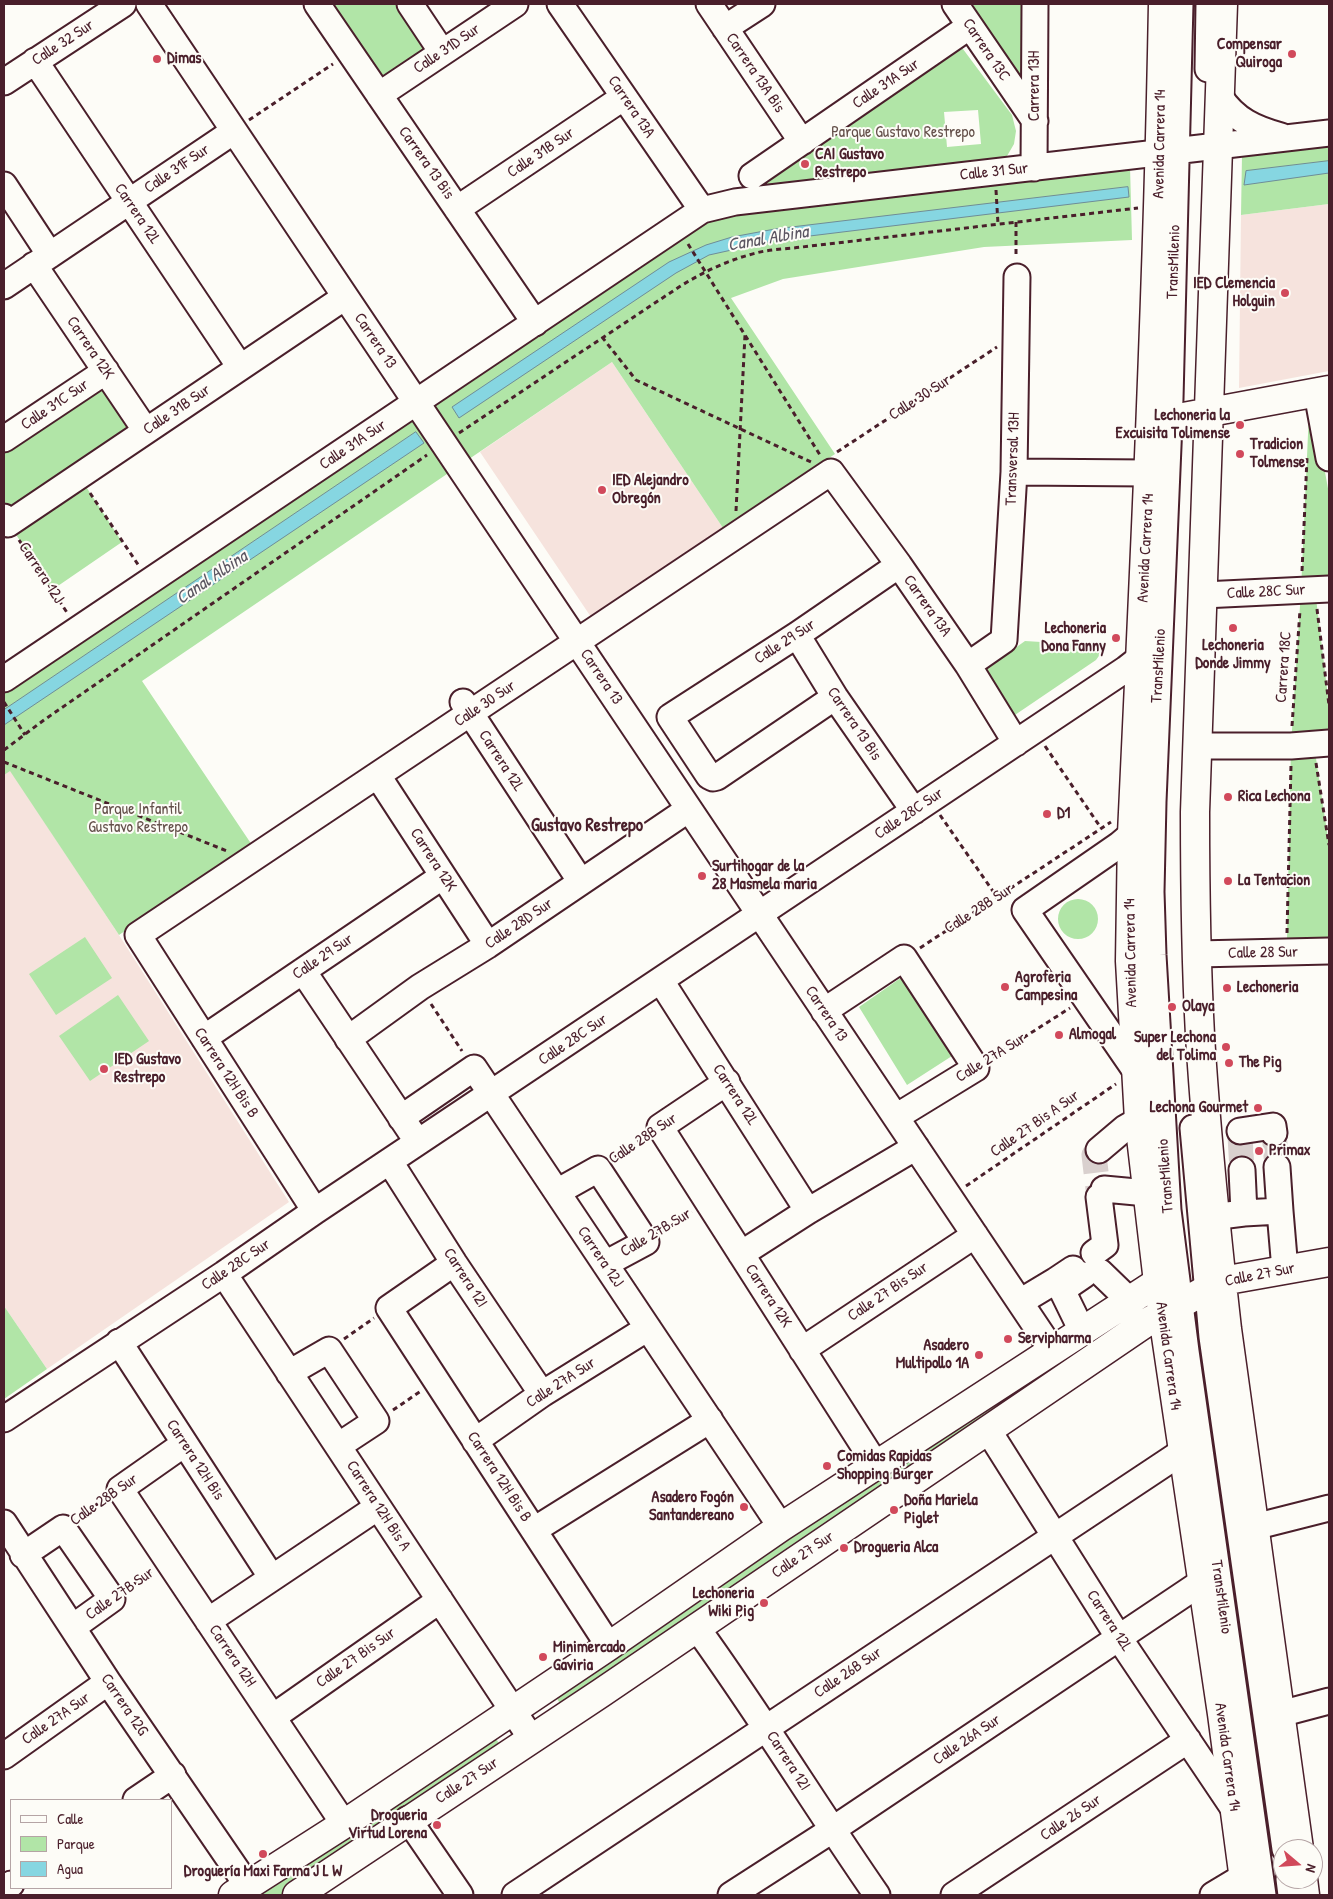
<!DOCTYPE html>
<html>
<head>
<meta charset="utf-8">
<style>
	body { margin:0 }
	#map { position:relative; width:1333px; height:1899px; overflow:hidden; background:#fdfcf7; font-family:"Patrick Hand",sans-serif }
	canvas { display:block }
	.frame { position:absolute; inset:0; border:5px solid #4a1f2b; pointer-events:none }
	.legend { position:absolute; left:10px; top:1799px; width:162px; height:90px; box-sizing:border-box; background:#fdfcf7; border:1px solid #b5a4a5; margin:0; padding:6px 9px; list-style:none; font-size:15px; color:#4a1f2b }
	.legend li { display:flex; align-items:center; gap:10px; height:25px }
	.legend b { width:25px; border:1px solid #b5a4a5 }
	.north { position:absolute; left:1273px; top:1839px; width:50px; height:50px; box-sizing:border-box; background:#fdfcf7; border:1px solid #b5a4a5; border-radius:50%; rotate:108deg; font-size:14px; font-weight:700; line-height:20px; text-align:center; color:#4a1f2b }
	.north::after { content:''; display:block; margin:auto; width:18px; height:22px; background:#d1495b; clip-path:polygon(50% 0,100% 100%,50% 72%,0 100%) }
</style>
</head>
<body>
<div id="map">
<canvas width="1333" height="1899"></canvas>
<div class="frame"></div>
<ul class="legend">
<li><b style="height:6px;background:#fdfcf7"></b>Calle</li>
<li><b style="height:14px;background:#b1e5a7"></b>Parque</li>
<li><b style="height:14px;background:#86d6e1"></b>Agua</li>
</ul>
<div class="north">N</div>
</div>
<script>
const ctx = document.querySelector('canvas').getContext('2d');
ctx.lineJoin = 'round';
function fillPath(path, color) { ctx.fillStyle = color; ctx.fill(path, 'evenodd'); }
function trace(path, color, width, dash) { ctx.strokeStyle = color; ctx.lineWidth = width; ctx.lineCap = dash ? 'butt' : 'round'; ctx.setLineDash(dash || []); ctx.stroke(path); }
function write(font, color, halo, rows, align = 'center') {
  ctx.font = font + ' "Patrick Hand",sans-serif'; ctx.lineWidth = 4; ctx.setLineDash([]); ctx.textBaseline = 'middle'; ctx.strokeStyle = halo; ctx.fillStyle = color; for (const [text, x, y, turn = 0] of rows) {
    ctx.save(); ctx.translate(x, y); ctx.rotate((+turn || 0) * Math.PI / 180); ctx.textAlign = isNaN(turn) ? turn : align; if (halo) ctx.strokeText(text, 0, 0); ctx.fillText(text, 0, 0); ctx.restore();
  }
}
fillPath(new Path2D(`
	M1329 204V371L1239 388 1241 215Z
	M612 362 723 528 591 617 480 452Z
	M10 770 119 935 289 1202 47 1369 4 1306V775Z`), '#f6e3dd');
fillPath(new Path2D(`
	M332 4H397L432 56 388 86Z
	M976 4H1024V92L966 10Z
	M960 45 1012 115 1016 131 1014 144 1007 156 997 165 733 196ZM978 110 981 144 947 147 944 112Z
	M1329 144V204L1241 215 1242 155Z
	M1130 166 1132 240 984 247 783 279 731 298 835 454 723 528 612 362 142 681 252 845 119 935 10 771 4 775V686L716 213Z
	M105 381 134 426 7 511 4 506V449Z
	M1309 412H1314L1329 494V589L1315 590 1329 705V743L1314 745 1329 845V938L1287 939 1291 746 1301 590Z
	M83 482 122 542 52 590 13 530Z
	M1025 641 1106 646 1096 660 1009 719 980 673Z
	M1058 919a20 20 0 1 1 40 0a20 20 0 1 1-40 0Z
	M85 937 112 978 56 1015 29 974Z
	M902 977 952 1056 907 1085 859 1007Z
	M118 995 149 1041 90 1081 59 1036Z
	M4 1306 47 1369 4 1399Z
	M1034 1372 1043 1385 563 1708 554 1694Z
	M493 1734 502 1748 283 1895H252Z`), '#b1e5a7');
const water = new Path2D(`
	M1329 161V173L1244 185 1246 171Z
	M1128 187 1129 197 777 240 709 255 676 273 459 418 452 407 669 262 706 245 732 237 775 229Z
	M416 432 424 443 4 725V710Z`);
fillPath(water, '#86d6e1');
trace(water, '#6e8d98', 1);
trace(new Path2D(`
	M1274 1133 1277 1167
	M1240 1136 1242 1170
	M1099 1150 1094 1155 1098 1189H1104`), '#d9d0ce', 25, [25, 12]);
const minor = new Path2D(`
	M149 4 1052 1350
	M317 4 535 323
	M410 4 442 52
	M560 4 702 210
	M709 4 802 142
	M955 4 1035 121
	M1180 4 1170 399 1153 802 1151 892 1153 955 1168 1210 1186 1351 1263 1895
	M725 28 762 4
	M35 61 240 367
	M1208 69 1209 4
	M4 82 123 4
	M379 95 515 4
	M1220 97C1235 120 1255 129 1281 136
	M1034 168 1035 4
	M752 176 970 26
	M4 185 50 255
	M457 209 624 97
	M34 265 146 431
	M4 286 234 131
	M1317 393 1329 458
	M4 439 106 371
	M1014 472 1149 473
	M4 517 8 524 345 297
	M1203 595 1329 589
	M797 635 835 697 914 811
	M968 665 1004 640 1014 472 1017 277
	M4 679 702 210 735 202 1329 133
	M835 697 717 777 713 778 709 776 670 717 797 635 899 565
	M463 702 581 882
	M1198 746H1291L1329 743
	M378 776 488 945
	M1132 834 1119 845 1025 910 1135 1070
	M1197 954 1329 951
	M303 971 411 1132
	M661 981 808 1211
	M824 1011 904 958 976 1068 896 1117
	M204 1038 443 876
	M348 1039 420 987 488 945 689 809
	M727 1082 660 1127 876 1465
	M401 1118 474 1068 781 1527
	M1193 1128 1212 1337 1285 1849
	M1240 1131 1273 1126 1274 1133
	M1099 1150 1125 1128 1139 1120
	M390 1162 454 1263 542 1394
	M1277 1167 1280 1211
	M1104 1189 1147 1193
	M557 1192 598 1169 646 1242 605 1264
	M315 1211 138 935 831 472 899 565 968 665 1016 743
	M1244 1213 1280 1211 1285 1270
	M1228 1215 1244 1213 1242 1170
	M1094 1253 1105 1245 1099 1197
	M741 1254 808 1211 916 1147
	M454 1263 389 1308 609 1646
	M1100 1272 1129 1300
	M224 1274 531 1738
	M1020 1302 1055 1281 1073 1269
	M1082 1331 1062 1290 1084 1275
	M119 1342 272 1578
	M802 1350 975 1235
	M289 1373 329 1350 376 1421 338 1446
	M4 1419 224 1274 315 1211 1126 669 1140 658
	M988 1430 1119 1638 1234 1809
	M475 1441 542 1394 648 1328
	M184 1444 120 1489 344 1824
	M4 1523 108 1682 247 1885
	M1254 1527 1329 1508
	M534 1530 710 1420
	M23 1555 63 1528 112 1599 73 1627
	M208 1621 378 1507
	M697 1628C760 1715 816 1807 877 1895
	M1280 1714 1329 1701
	M273 1717 440 1600
	M4 1756 108 1682
	M136 1800 173 1775
	M408 1819 460 1895
	M1289 1879 1291 1895
	M4 1889 11 1884
	M515 1895 1182 1452
	M731 1895 832 1830 1202 1582
	M954 1895 1188 1740
	M1213 1895 1243 1877`);
const major = new Path2D(`
	M1163 4C1158 281 1145 558 1132 834L1130 961 1139 1120 1158 1282 1222 1714 1246 1895
	M1223 4 1195 812C1195 887 1196 961 1200 1035 1206 1133 1216 1231 1227 1329L1299 1849
	M1151 423 1329 390
	M1303 1879 1305 1895
	M233 1895 344 1824 609 1646 781 1527 1158 1282
	M297 1895 601 1693 1144 1324 1222 1281 1329 1262`);
trace(minor, '#4a1f2b', 29);
trace(major, '#4a1f2b', 31);
trace(new Path2D(`
	M249 120 333 64
	M996 190 998 224
	M1016 222V257
	M688 244 820 455
	M602 337 636 380 811 462
	M459 433 679 287C703 272 728 260 756 253 771 249 787 249 802 247L1138 208
	M837 452 997 347
	M90 493 139 566
	M736 511 745 335
	M19 540 68 614
	M1302 571 1307 458
	M1317 609 1329 705
	M4 702 25 735
	M1292 726 1300 610
	M1045 746 1101 828
	M4 750 44 720 427 455
	M4 762 227 851
	M1316 763 1329 845
	M940 815 997 897
	M1287 933 1291 765
	M920 948 1111 822
	M431 1004 462 1051
	M993 1057 1070 1008
	M615 1157 645 1137
	M966 1186 1116 1084
	M662 1232 692 1212
	M344 1339 374 1318
	M393 1410 421 1391
	M79 1517 103 1500
	M127 1589 151 1572`), '#4a1f2b', 3, [5, 4]);
trace(minor, '#fdfcf7', 25);
trace(major, '#fdfcf7', 28);
for (const [x, y, r, color] of [
	[1292,54,5,"#d1495b"],
	[157,59,5,"#d1495b"],
	[805,164,5,"#d1495b"],
	[1285,293,5,"#d1495b"],
	[1240,425,5,"#d1495b"],
	[1240,454,5,"#d1495b"],
	[602,490,5,"#d1495b"],
	[1233,628,5,"#d1495b"],
	[1116,638,5,"#d1495b"],
	[1228,797,5,"#d1495b"],
	[1047,814,5,"#d1495b"],
	[702,876,5,"#d1495b"],
	[1228,881,5,"#d1495b"],
	[1005,987,5,"#d1495b"],
	[1227,988,5,"#d1495b"],
	[1172,1007,5,"#d1495b"],
	[1059,1035,5,"#d1495b"],
	[1226,1047,5,"#d1495b"],
	[1229,1063,5,"#d1495b"],
	[104,1069,5,"#d1495b"],
	[1258,1108,5,"#d1495b"],
	[1259,1151,5,"#d1495b"],
	[1008,1339,5,"#d1495b"],
	[979,1355,5,"#d1495b"],
	[827,1466,5,"#d1495b"],
	[744,1507,5,"#d1495b"],
	[894,1510,5,"#d1495b"],
	[844,1548,5,"#d1495b"],
	[764,1603,5,"#d1495b"],
	[543,1657,5,"#d1495b"],
	[437,1825,5,"#d1495b"],
	[263,1854,5,"#d1495b"]
]) { const dot = new Path2D(); dot.arc(x, y, r, 0, 2 * Math.PI); ctx.fillStyle = color; ctx.fill(dot); trace(dot, '#fdfcf7', 2); }
write('16px', '#4a1f2b', '#fdfcf7', [
	["Calle 32 Sur",63,43,-33],
	["Calle 31D Sur",447,49,-34],
	["Carrera 13C",986,50,56],
	["Carrera 13A Bis",755,73,56],
	["Calle 31A Sur",886,84,-34],
	["Carrera 13H",1035,86,-90],
	["Carrera 13A",631,107,56],
	["Avenida Carrera 14",1160,144,-89],
	["Calle 31B Sur",541,153,-34],
	["Carrera 13 Bis",426,163,55],
	["Calle 31F Sur",177,169,-34],
	["Calle 31 Sur",994,172,-6],
	["Carrera 12L",137,214,56],
	["TransMilenio",1174,262,-88],
	["Carrera 13",375,341,56],
	["Carrera 12K",90,348,56],
	["Calle 30 Sur",920,398,-33],
	["Calle 31C Sur",55,405,-34],
	["Calle 31B Sur",177,410,-34],
	["Calle 31A Sur",353,445,-34],
	["Transversal 13H",1013,459,-88],
	["Avenida Carrera 14",1146,548,-87],
	["Carrera 12J",41,573,57],
	["Calle 28C Sur",1266,592,-3],
	["Carrera 13A",927,606,55],
	["Calle 29 Sur",785,642,-33],
	["TransMilenio",1159,666,-87],
	["Carrera 18C",1284,667,-86],
	["Carrera 13",601,677,56],
	["Calle 30 Sur",485,704,-34],
	["Carrera 13 Bis",854,724,56],
	["Carrera 12L",501,761,57],
	["Calle 28C Sur",909,814,-34],
	["Carrera 12K",433,860,57],
	["Calle 28B Sur",979,909,-33],
	["Calle 28D Sur",519,924,-34],
	["Avenida Carrera 14",1131,953,-91],
	["Calle 28 Sur",1263,953,-1],
	["Calle 29 Sur",323,957,-34],
	["Carrera 13",826,1014,56],
	["Calle 28C Sur",573,1040,-34],
	["Calle 27A Sur",991,1058,-32],
	["Carrera 12H Bis B",226,1073,57],
	["Carrera 12L",735,1095,57],
	["Calle 27 Bis A Sur",1035,1124,-35],
	["Calle 28B Sur",643,1139,-34],
	["TransMilenio",1166,1176,-94],
	["Calle 27B Sur",656,1233,-31],
	["Carrera 12J",600,1257,56],
	["Calle 28C Sur",236,1265,-34],
	["Calle 27 Sur",1260,1275,-11],
	["Carrera 12I",465,1278,57],
	["Calle 27 Bis Sur",888,1292,-34],
	["Carrera 12K",768,1296,57],
	["Avenida Carrera 14",1168,1356,82],
	["Calle 27A Sur",561,1383,-33],
	["Carrera 12H Bis",195,1460,57],
	["Carrera 12H Bis B",499,1477,57],
	["Calle 28B Sur",104,1500,-35],
	["Carrera 12H Bis A",378,1506,57],
	["Calle 27 Sur",803,1555,-34],
	["Calle 27B Sur",120,1594,-35],
	["TransMilenio",1221,1597,82],
	["Carrera 12L",1109,1621,57],
	["Carrera 12H",232,1656,56],
	["Calle 27 Bis Sur",356,1658,-35],
	["Calle 26B Sur",848,1673,-34],
	["Carrera 12G",124,1705,56],
	["Calle 27A Sur",56,1719,-35],
	["Calle 26A Sur",967,1740,-34],
	["Avenida Carrera 14",1227,1757,82],
	["Carrera 12I",788,1761,57],
	["Calle 27 Sur",467,1781,-33],
	["Calle 26 Sur",1071,1818,-34]
]);
write('bold 16px', '#4a1f2b', '#fdfcf7', [
	["Compensar",1282,45,"right"],
	["Quiroga",1282,63,"right"],
	["Dimas",167,59],
	["CAI Gustavo",815,155],
	["Restrepo",815,173],
	["IED Clemencia",1275,284,"right"],
	["Holguin",1275,302,"right"],
	["Lechoneria la",1230,416,"right"],
	["Excuisita Tolimense",1230,434,"right"],
	["Tradicion",1250,445],
	["Tolmense",1250,463],
	["IED Alejandro",612,481],
	["Obregón",612,499],
	["Lechoneria",1106,629,"right"],
	["Dona Fanny",1106,647,"right"],
	["Lechoneria",1233,646,"center"],
	["Donde Jimmy",1233,664,"center"],
	["Rica Lechona",1238,797],
	["D1",1057,814],
	["Surtihogar de la",712,867],
	["28 Masmela maria",712,885],
	["La Tentacion",1238,881],
	["Agroferia",1015,978],
	["Campesina",1015,996],
	["Lechoneria",1237,988],
	["Olaya",1182,1007],
	["Almogal",1069,1035],
	["Super Lechona",1216,1038,"right"],
	["del Tolima",1216,1056,"right"],
	["IED Gustavo",114,1060],
	["Restrepo",114,1078],
	["The Pig",1239,1063],
	["Lechona Gourmet",1248,1108,"right"],
	["Primax",1269,1151],
	["Servipharma",1018,1339],
	["Asadero",969,1346,"right"],
	["Multipollo 1A",969,1364,"right"],
	["Comidas Rapidas",837,1457],
	["Shopping Burger",837,1475],
	["Asadero Fogón",734,1498,"right"],
	["Santandereano",734,1516,"right"],
	["Doña Mariela",904,1501],
	["Piglet",904,1519],
	["Drogueria Alca",854,1548],
	["Lechoneria",754,1594,"right"],
	["Wiki Pig",754,1612,"right"],
	["Minimercado",553,1648],
	["Gaviria",553,1666],
	["Drogueria",427,1816,"right"],
	["Virtud Lorena",427,1834,"right"],
	["Droguería Maxi Farma J L W",263,1872,"center"]
], 'left');
write('16px', '#64504a', '#fdfcf7', [
	["Parque Gustavo Restrepo",903,133],
	["Parque Infantil",138,810],
	["Gustavo Restrepo",138,828]
]);
write('italic 18px', '#5c5662', '#fdfcf7', [
	["Canal Albina",768,239,-10],
	["Canal Albina",212,578,-34]
]);
write('bold 18px', '#4a1f2b', '#fdfcf7', [
	["Gustavo Restrepo",587,826]
]);
</script>
</body>
</html>
